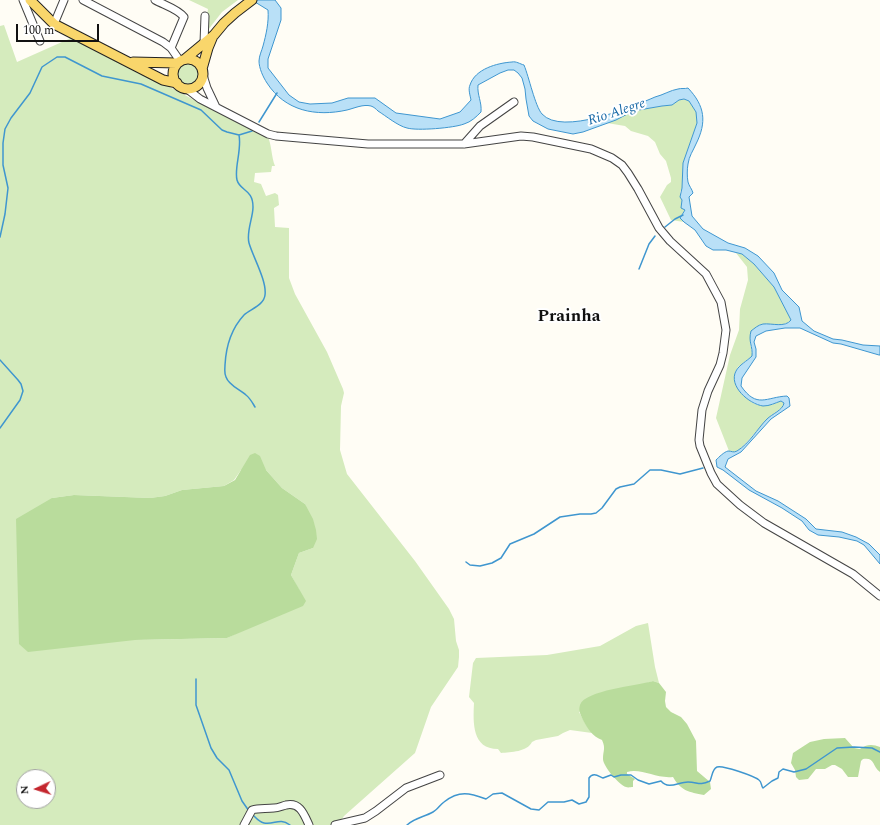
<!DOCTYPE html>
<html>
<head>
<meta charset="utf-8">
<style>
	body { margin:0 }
	#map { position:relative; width:880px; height:825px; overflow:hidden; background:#fffdf5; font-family:Spectral,serif }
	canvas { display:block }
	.north { position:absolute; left:16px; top:769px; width:40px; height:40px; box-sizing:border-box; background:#fff; border:1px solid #a0a0a0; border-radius:50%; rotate:266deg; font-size:11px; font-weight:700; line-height:16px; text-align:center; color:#111 }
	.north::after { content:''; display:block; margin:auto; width:14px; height:18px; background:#c4262e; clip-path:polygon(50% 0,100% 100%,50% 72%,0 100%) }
	.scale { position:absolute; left:16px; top:24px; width:83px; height:18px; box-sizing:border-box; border:2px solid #111; border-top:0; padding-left:5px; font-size:12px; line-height:14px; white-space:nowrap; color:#111; -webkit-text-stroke:3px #fff; paint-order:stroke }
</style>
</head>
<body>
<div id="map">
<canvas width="880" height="825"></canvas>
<div class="north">N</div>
<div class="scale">100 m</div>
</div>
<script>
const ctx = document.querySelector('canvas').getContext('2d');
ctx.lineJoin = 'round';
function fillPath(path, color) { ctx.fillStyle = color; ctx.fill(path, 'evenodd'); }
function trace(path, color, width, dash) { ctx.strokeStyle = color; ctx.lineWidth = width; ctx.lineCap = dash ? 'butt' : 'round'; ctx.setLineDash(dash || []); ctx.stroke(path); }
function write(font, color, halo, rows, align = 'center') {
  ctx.font = font + ' Spectral,serif'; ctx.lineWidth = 4; ctx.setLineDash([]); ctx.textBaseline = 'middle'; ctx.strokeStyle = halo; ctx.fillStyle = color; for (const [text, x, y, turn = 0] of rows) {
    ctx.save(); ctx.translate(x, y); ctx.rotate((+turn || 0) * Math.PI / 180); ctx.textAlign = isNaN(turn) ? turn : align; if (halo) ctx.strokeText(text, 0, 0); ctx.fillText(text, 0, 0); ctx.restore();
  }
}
fillPath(new Path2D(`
	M189 0H238L222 12 208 30 206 31 205 28 208 9Z
	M4 25 17 62 71 38 90 44 196 101 267 135C272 144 271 156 275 166H272L271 172 255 173 254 182 261 184 266 196 275 193 278 195 279 205 274 208 275 227 289 228V278L295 294 327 352 343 389 344 393 341 406 340 450 347 474 415 561 449 609 454 619 456 641 459 650V657L458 667 431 707 415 753 344 816 338 825H0V26ZM241 470H266L282 488 305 504 313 548 299 553 291 575 305 601 227 638 135 640 52 498 74 495 150 498 165 496 182 490 224 486 234 480ZM24 777H48V801H24Z
	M175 74a13 13 0 1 1 26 0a13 13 0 1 1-26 0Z
	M684 99 689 101 696 112 698 116 697 123 683 163 682 188 680 192 682 200 681 206 685 210 680 217 684 222 671 220 660 197 667 185 671 182V178L666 161 660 154 655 142 648 136 631 131 625 126 607 123 633 111 662 106 672 105 679 100Z
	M736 253 742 254 754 264 774 287 791 320C785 327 771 324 761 324L750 342 752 353V356L738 367 735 372C742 389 746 409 769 405 773 405 777 402 781 401L784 403 782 408C768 416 758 430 747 442 744 445 740 450 735 452 733 453 731 452 729 451L716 418 730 355 739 330 740 309 748 280 747 267Z
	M648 623 655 667 659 683 653 681 642 685 579 712 585 723 592 733 570 730 563 733 558 736 536 740 532 742C527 752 511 752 501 753L498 749C472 749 473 723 474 703L469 697 473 663 476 658 547 655 600 646 636 626Z`), '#d5ebbd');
fillPath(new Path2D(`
	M255 453 260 456 266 470 282 488 305 504 313 519 316 530 317 539 313 548 299 553 291 575 306 601 303 606 227 638 135 640 28 652 19 644 16 519 52 498 74 495 150 498 165 496 182 490 224 486 235 480 250 455Z
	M653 681 659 683 666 692 665 701 666 707 671 712 681 717 687 724 696 741 697 771 710 782 711 789 704 795C689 792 681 791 673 777 656 779 642 768 627 772V774L635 779 633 781V787C631 787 628 788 626 787 619 785 603 766 603 759 603 750 606 749 602 740 593 737 587 728 583 720 581 715 578 711 580 705 585 690 637 686 653 681Z
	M845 738 854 748 860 749C866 744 873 744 880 747V772C872 766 875 757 863 759L861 761 858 777H848L842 769 835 765H832L825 769H816L808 779 799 780 796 777 795 770 791 763 793 753 810 742 824 739Z`), '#b9dc9c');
const water = new Path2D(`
	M258 0H275L281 8V20L268 59V68L289 95 299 102 310 104 332 103 348 98H375L396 113 440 119 460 112 471 100C470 95 468 89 470 85 475 69 497 63 512 62 516 61 520 64 524 65 529 77 535 106 542 114 562 136 632 107 655 97 663 95 671 90 678 89 681 88 685 89 688 88 705 106 707 122 696 144 693 151 689 156 688 164 687 169 687 177 688 182 689 186 692 189 693 193L689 197 692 216 703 229 728 243 745 248 758 256 774 273 782 290 799 307 802 321 814 331 833 339 842 340 863 345 880 346V355H879L841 344 833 343 800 328H785L766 331 756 336 754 342 756 349V357L742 378 741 386C757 409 766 397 787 396L789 398 790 406 771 419 741 452 728 459 725 467 756 491 778 501 806 519 816 529 842 532 856 537 869 544 880 555V564L864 545 857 541 839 537 818 535 809 530 802 521 782 508 749 490 723 470 717 467 716 460C719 457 724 452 728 451 732 451 733 453 737 451 750 443 757 429 767 419 772 414 783 410 784 403L781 401C775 403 770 406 763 406 749 404 728 386 736 371 739 365 747 361 752 356 753 346 748 342 751 331 755 328 758 325 763 324 772 323 785 328 791 320L774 287 754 264 742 254 726 250H713L706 246 695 230 684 222 680 218 685 210 681 208 682 200 680 197 682 188 683 163 697 123 696 112 689 101 684 99 679 100 672 105 662 106 633 111 616 120 583 132 573 134 548 129 533 121 529 116 526 99 525 89 522 78 518 73 514 70H508L500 73 478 85C477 95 482 102 481 112 476 117 471 122 464 124 454 128 417 131 407 128 398 126 386 116 378 111 376 109 374 107 371 106 363 104 355 108 347 110 316 117 285 111 267 83 263 77 259 68 259 61 259 56 262 50 263 46 266 35 269 22 268 10L255 2Z`);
fillPath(water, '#b9e0f7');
trace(water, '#3f96cf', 1);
trace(new Path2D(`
	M259 122 277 93
	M239 135C242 150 234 168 237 180 240 191 253 189 253 207 253 218 246 232 249 243 253 257 267 281 265 295 264 305 251 309 244 315 231 329 226 346 225 365 225 369 224 373 226 377 229 386 240 389 246 395 250 398 252 402 255 407
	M665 227 675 219 683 215
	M0 237 5 214 8 188 3 165V143L5 129 11 118 30 93 42 67 57 57H65L102 76 141 84 201 110 222 130 227 132 239 135 252 131
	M639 269 649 244 655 236
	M0 360 18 380 21 384 23 391 20 400 0 428
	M466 562 470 565 480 566 492 563 501 558 510 544 534 534 560 517 580 514H591L596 513 602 508 616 489 620 487 634 484 650 470H661L680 474 703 468
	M196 679V705L211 748 217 758 229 770 242 801 249 811
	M253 815C256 818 259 822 264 823 275 825 279 817 290 825
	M407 825C415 818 424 817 433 812 437 810 440 805 444 802 459 790 470 793 486 799L493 794 502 793 531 809 539 810 548 802H564L572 800 579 804 586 802 589 797V778C593 772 598 776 603 778L611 775 614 777 621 775H631L638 780 649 784 661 781C669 790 678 782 688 782 698 782 699 786 710 781 712 777 712 769 717 767 723 765 754 776 759 780 762 782 761 786 763 788L772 781 778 778 779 772 783 769 794 772 806 769 837 748 854 747 872 748 880 752`), '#3f96cf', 1.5);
const minor = new Path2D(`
	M23 0 40 41
	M83 0 163 42 171 48 180 61
	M155 0C164 5 178 9 184 17L171 48
	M54 24 64 0
	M204 43 205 16
	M203 75 207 88 216 107
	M187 89 200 99 268 134 276 136 368 144H464L521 136 533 137 591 149 612 158 622 165 628 173 638 189 659 228 670 241 706 274 721 302 726 330 723 353 720 365 708 391 702 410 699 440 700 446 711 473 717 484 740 505 764 523 853 574 880 596
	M464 144 480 126 514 102
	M244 825 252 810C259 808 266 809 274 808 278 808 282 806 286 805 300 802 304 814 309 825
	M335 825 365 818 376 811 406 788 440 775`);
const major = new Path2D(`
	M30 0 54 24 163 80 177 83
	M173 74a15 15 0 1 1 30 0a15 15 0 1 1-30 0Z
	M185 59 214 35 224 23 235 13 252 0
	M133 62 177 63
	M202 69 208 48 213 36`);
trace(minor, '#444', 9);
trace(major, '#222', 11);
trace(minor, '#fff', 7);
trace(major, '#f9d66b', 9);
write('italic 14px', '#1768a6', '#fff', [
	["Rio Alegre",617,113,-18]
]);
write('bold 17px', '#111', '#fff', [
	["Prainha",569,318]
]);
</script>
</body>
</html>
